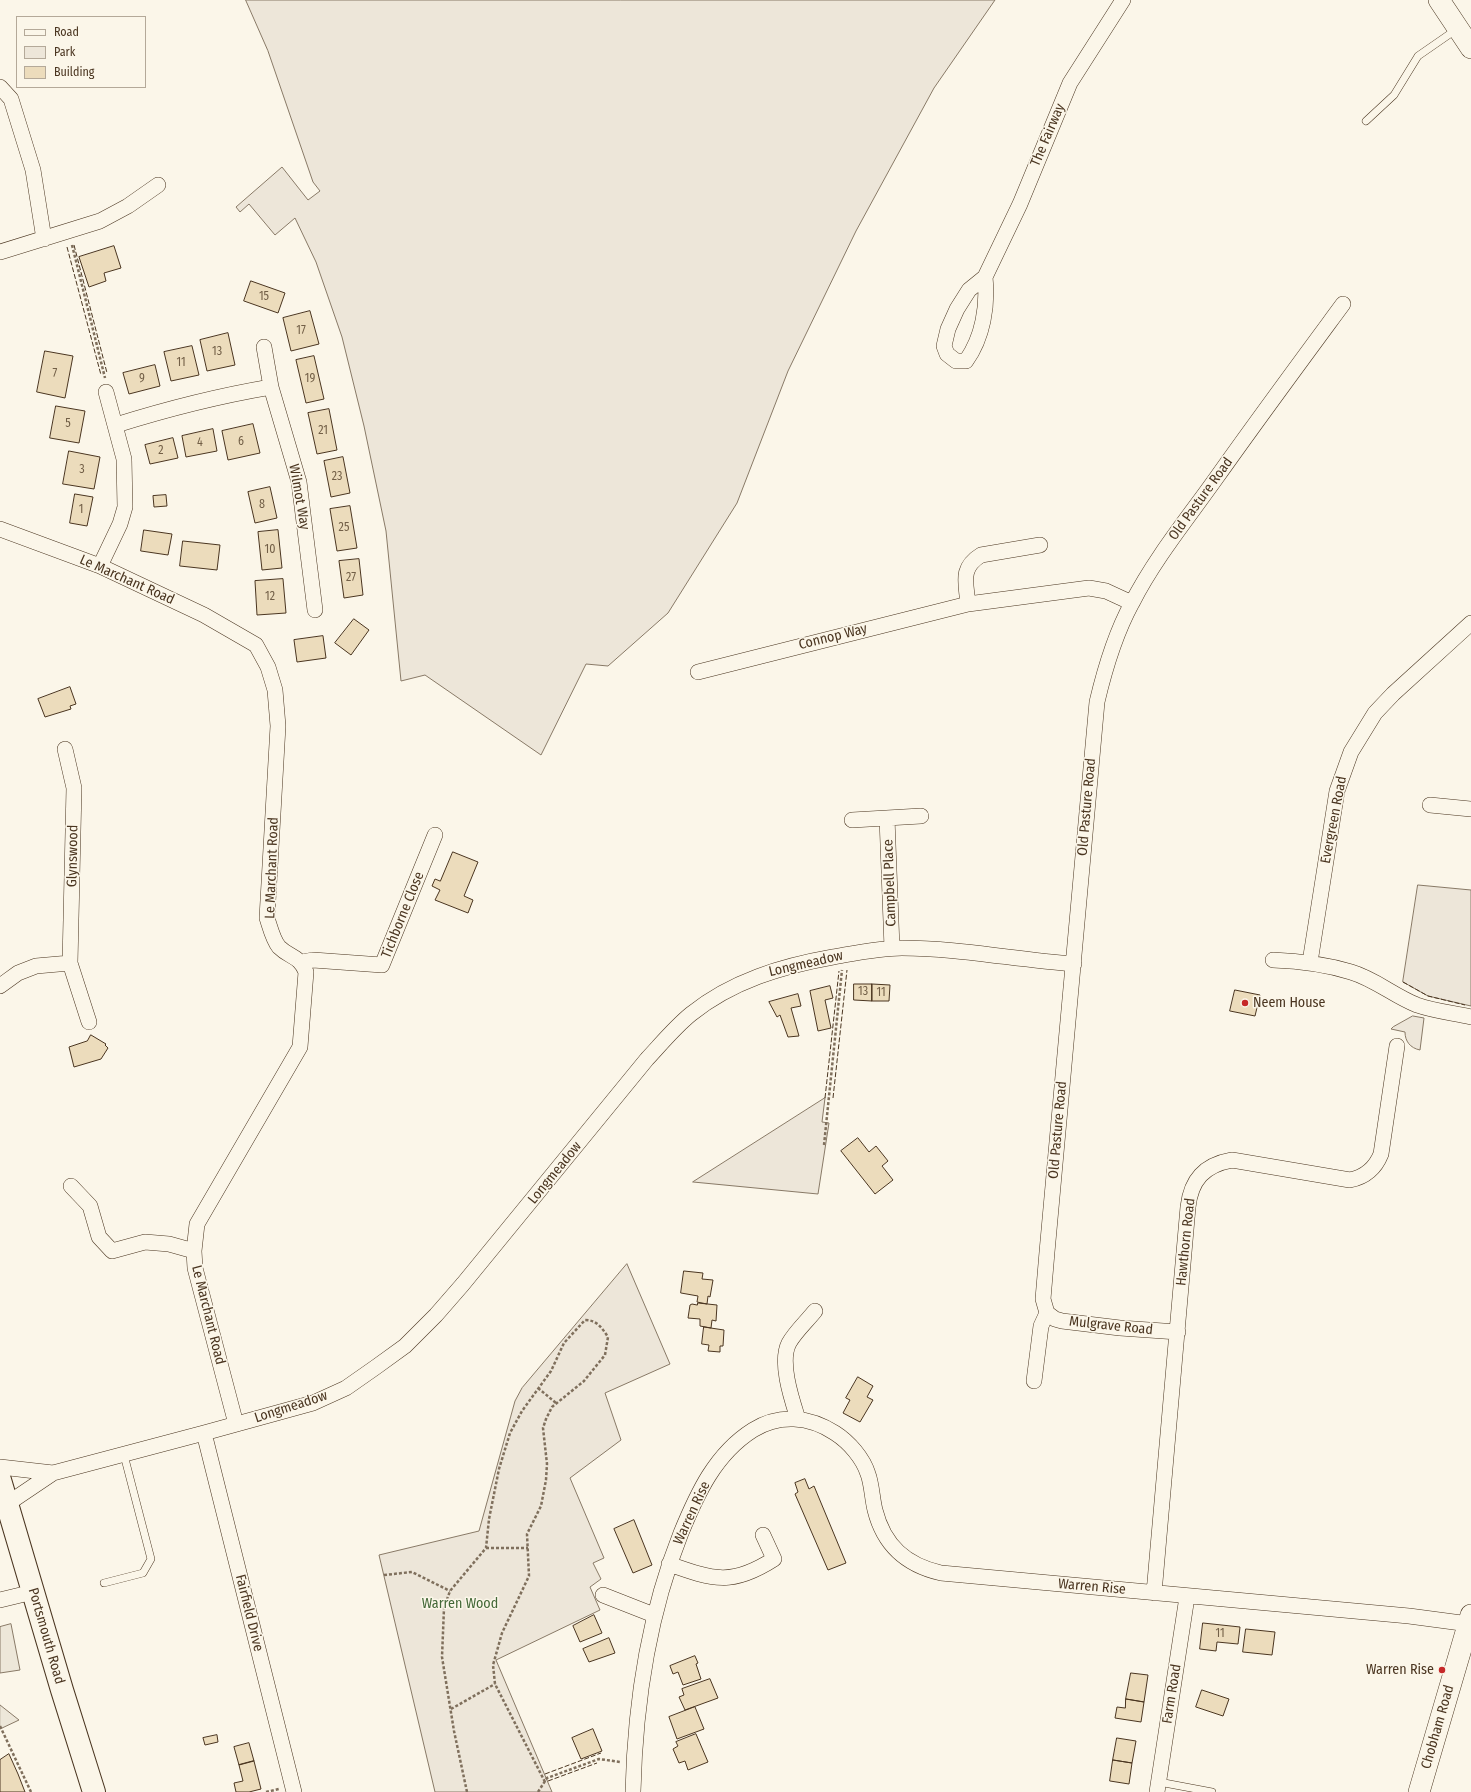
<!DOCTYPE html>
<html>
<head>
<meta charset="utf-8">
<style>
	body { margin:0 }
	#map { position:relative; width:1471px; height:1792px; overflow:hidden; background:#fbf6e9; font-family:"Fira Sans Condensed",sans-serif }
	canvas { display:block }
	.legend { position:absolute; left:16px; top:16px; width:130px; height:72px; box-sizing:border-box; background:#fbf6e9; border:1px solid #b4a999; margin:0; padding:5px 7px; list-style:none; font-size:12px; color:#4a3520 }
	.legend li { display:flex; align-items:center; gap:8px; height:20px }
	.legend b { width:20px; border:1px solid #b4a999 }
</style>
</head>
<body>
<div id="map">
<canvas width="1471" height="1792"></canvas>
<ul class="legend">
<li><b style="height:5px;background:#fbf6e9"></b>Road</li>
<li><b style="height:11px;background:#ede6d9"></b>Park</li>
<li><b style="height:11px;background:#ecdcbc"></b>Building</li>
</ul>
</div>
<script>
const ctx = document.querySelector('canvas').getContext('2d');
ctx.lineJoin = 'round';
function fillPath(path, color) { ctx.fillStyle = color; ctx.fill(path, 'evenodd'); }
function trace(path, color, width, dash) { ctx.strokeStyle = color; ctx.lineWidth = width; ctx.lineCap = dash ? 'butt' : 'round'; ctx.setLineDash(dash || []); ctx.stroke(path); }
function write(font, color, halo, rows, align = 'center') {
  ctx.font = font + ' "Fira Sans Condensed",sans-serif'; ctx.lineWidth = 3; ctx.setLineDash([]); ctx.textBaseline = 'middle'; ctx.strokeStyle = halo; ctx.fillStyle = color; for (const [text, x, y, turn = 0] of rows) {
    ctx.save(); ctx.translate(x, y); ctx.rotate((+turn || 0) * Math.PI / 180); ctx.textAlign = isNaN(turn) ? turn : align; if (halo) ctx.strokeText(text, 0, 0); ctx.fillText(text, 0, 0); ctx.restore();
  }
}
const green = new Path2D(`
	M246 0H995L934 88 856 231 788 371 737 503 668 613 608 666 586 664 541 755 425 675 401 681 386 531 364 426 342 337 316 262 295 218 275 235 249 204 240 212 236 207 282 167 308 200 320 191 313 182 268 51Z
	M1418 885 1471 890V1006L1428 996 1403 982Z
	M1413 1016 1424 1018 1420 1050C1410 1048 1405 1041 1405 1032L1391 1029 1393 1027Z
	M825 1098 822 1122 829 1123 818 1194 693 1182Z
	M627 1264 670 1364 605 1393 621 1440 570 1478 604 1558 593 1563 601 1579 590 1587 600 1610 496 1660 552 1792H435L379 1555 479 1531 515 1401 522 1388Z`);
fillPath(green, '#ede6d9');
trace(green, '#887966', 1);
const parking = new Path2D(`
	M11 1624 20 1670 0 1673V1627Z
	M0 1705 19 1720 0 1729Z`);
fillPath(parking, '#ede7d9');
trace(parking, '#887966', 1);
const building = new Path2D(`
	M114 246 121 268 104 273 106 281 89 287 79 257Z
	M251 281 285 293 278 313 244 301Z
	M310 311 319 344 291 351 283 318Z
	M228 333 235 365 207 371 200 340Z
	M192 346 199 375 171 381 164 352Z
	M45 351 73 356 65 398 37 392Z
	M314 356 324 399 306 403 296 360Z
	M155 365 160 386 129 394 123 373Z
	M56 406 85 411 79 443 50 438Z
	M329 409 337 450 317 454 308 413Z
	M253 424 260 453 228 460 222 431Z
	M213 429 217 451 186 457 182 436Z
	M173 438 178 458 150 464 145 445Z
	M69 451 100 457 94 489 63 484Z
	M343 457 350 493 331 497 324 461Z
	M270 487 277 518 255 523 248 492Z
	M75 494 93 497 87 526 70 523Z
	M166 495 167 506 154 507 153 496Z
	M350 506 357 548 337 551 330 509Z
	M144 530 172 534 168 555 141 551Z
	M278 530 282 568 262 570 258 532Z
	M183 541 220 545 217 570 180 566Z
	M359 559 363 595 344 598 339 561Z
	M283 579 286 613 257 615 255 581Z
	M354 619 369 630 351 655 335 643Z
	M323 636 326 658 297 662 294 640Z
	M70 687 76 704 70 706 71 709 45 717 38 699Z
	M453 852 478 862 464 896 473 900 468 913 435 900 440 890 432 886 435 879 440 881Z
	M854 984H872V1001L854 1000Z
	M872 984 890 985 889 1001H872Z
	M830 986 833 998 825 1000 831 1028 818 1031 810 991Z
	M1235 990 1260 995 1255 1016 1230 1011Z
	M798 994 801 1006 791 1008 799 1036 788 1037 780 1015 777 1017 769 1002Z
	M91 1035 106 1044 105 1045 108 1048 101 1059 74 1067 69 1047 87 1041Z
	M858 1138 869 1152 876 1146 888 1161 882 1166 893 1180 875 1194 841 1151Z
	M684 1271 703 1273 702 1279 713 1280 710 1297 708 1296 707 1304 697 1302 698 1296 681 1293Z
	M698 1303 717 1305 716 1321 712 1320 711 1328 700 1326V1319L688 1318 690 1305 692 1304 697 1305Z
	M704 1327 724 1330 723 1346H720V1352L708 1351 709 1345 702 1344Z
	M858 1377 873 1386 867 1397 873 1400 860 1422 843 1413 850 1400 846 1398Z
	M805 1479 809 1489 814 1486 846 1563 828 1570 795 1494 798 1492 795 1483Z
	M634 1520 652 1565 633 1573 614 1529Z
	M594 1615 602 1633 580 1642 573 1626Z
	M1203 1623 1240 1627 1238 1644 1217 1642 1216 1651 1200 1649Z
	M1246 1629 1275 1632 1272 1655 1243 1652Z
	M609 1638 615 1653 589 1662 583 1649Z
	M695 1656 698 1663 696 1664 701 1679 683 1685 678 1672 673 1674 670 1666Z
	M1131 1673 1148 1675 1144 1702 1126 1699Z
	M710 1679 718 1698 685 1710 679 1697 684 1695 682 1689Z
	M1202 1690 1229 1699 1223 1716 1196 1707Z
	M1126 1699 1144 1702 1141 1722 1115 1718 1117 1707 1125 1708Z
	M695 1707 704 1729 677 1739 669 1717Z
	M593 1729 602 1751 581 1759 572 1738Z
	M696 1734 708 1762 688 1770 685 1761 679 1763 673 1749 678 1746 676 1742Z
	M217 1735 218 1742 205 1745 203 1738Z
	M1117 1738 1136 1741 1132 1763 1113 1760Z
	M249 1743 254 1761 239 1765 234 1747Z
	M9 1754 18 1774 25 1792H0V1760Z
	M1113 1760 1132 1763 1129 1784 1110 1781Z
	M254 1761 261 1789 249 1792H236L234 1783 243 1781 239 1765Z`);
fillPath(building, '#ecdcbc');
trace(building, '#4a3520', 1);
const lane = new Path2D(`
	M1366 121 1394 95 1418 56 1457 29
	M104 1583 143 1573 151 1559 124 1455
	M1159 1782 1212 1792`);
const street = new Path2D(`
	M0 87 11 99 33 170 44 239
	M0 252 100 221 128 206 158 185
	M985 277C988 306 983 337 966 361H956L947 354 944 346 948 329 957 309 969 290 985 277 1020 204 1070 83 1123 0
	M264 347 271 387 299 482 315 610
	M116 425C167 409 218 396 271 387
	M0 529 100 566 204 615 256 645 268 667 275 690 278 726 267 918C270 927 273 940 279 947 290 958 299 955 306 972L300 1047 197 1224 194 1251 195 1268 236 1424
	M100 566 120 524 125 507 124 459 106 392
	M968 604C966 582 960 568 981 555L1040 545
	M698 672 968 604 1089 588 1106 591 1132 603
	M65 749 74 788 70 963 89 1022
	M1430 805 1471 809
	M887 818 892 948
	M852 820 921 816
	M1273 960C1300 961 1325 964 1351 972 1375 979 1394 996 1417 1005 1434 1011 1453 1013 1471 1017
	M302 962 313 960 382 965 435 835
	M1310 962 1337 791 1351 752 1375 713 1393 694 1471 623
	M0 986 18 973 36 966 70 963
	M71 1186 90 1206 99 1237 112 1251 145 1242 169 1244 194 1251
	M1047 1313 1055 1319 1062 1321 1120 1328 1178 1332
	M1034 1381 1041 1326 1047 1313 1043 1299 1047 1252 1097 702C1105 668 1115 634 1132 603 1155 558 1188 518 1217 477 1258 419 1301 361 1343 304
	M798 1419C792 1400 779 1362 789 1343 795 1332 807 1321 815 1311
	M204 1433 294 1792
	M0 1467 53 1473
	M7 1504 53 1473 204 1433 313 1403 346 1388 376 1367 405 1346 436 1315 463 1284 647 1059C661 1044 675 1027 691 1014 732 981 782 966 833 957 856 953 879 948 902 948 959 948 1017 960 1074 964
	M669 1564C714 1580 732 1586 774 1559L763 1535
	M1154 1593 1188 1207C1191 1180 1204 1165 1232 1160L1350 1180C1365 1177 1375 1169 1381 1154L1397 1046
	M603 1595 654 1615
	M0 1600 33 1592
	M633 1792C635 1703 648 1616 681 1533 697 1494 715 1454 753 1430 779 1414 809 1416 835 1433 849 1442 863 1458 868 1474 872 1485 872 1498 875 1510 884 1546 906 1565 941 1573L1409 1616 1469 1624
	M1157 1792 1187 1597`);
const secondary = new Path2D(`
	M1439 0 1471 48
	M1419 1792 1471 1615`);
const primary = new Path2D(`
	M0 1480 62 1690 94 1792`);
trace(lane, '#4a3520', 8);
trace(street, '#4a3520', 16);
trace(secondary, '#4a3520', 22);
trace(primary, '#4a3520', 24);
trace(new Path2D(`
	M72 245 105 378
	M824 1145 842 970
	M538 1388 556 1403
	M486 1548H528
	M384 1575 412 1572 450 1591
	M451 1709 495 1684
	M0 1726 31 1792
	M266 1792 279 1789
	M467 1792 454 1731 442 1657 444 1608 450 1591 486 1548 489 1519 499 1469 510 1433 522 1411 551 1371 564 1343 585 1320C597 1320 602 1328 608 1337L605 1355 584 1381 552 1407 546 1419 543 1428 547 1464 546 1480 541 1506 527 1534 529 1576 502 1633 493 1665 495 1684 545 1782
	M538 1792 547 1778 599 1759 620 1762`), '#7f6f5c', 2.5, [3, 2]);
trace(lane, '#fbf6e9', 7);
trace(street, '#fbf6e9', 15);
trace(secondary, '#fbf6e9', 21);
trace(primary, '#fbf6e9', 22);
trace(new Path2D(`
	M74 245 107 373
	M67 247 101 375
	M1403 982 1428 996 1465 1005
	M825 1098 839 971
	M833 1098 847 970
	M545 1774 601 1753
	M548 1781 597 1763`), '#4a3520', 1, [5, 2]);
for (const [x, y, r, color] of [
	[1245,1003,4,"#c62828"],
	[1442,1670,4,"#c62828"]
]) { const dot = new Path2D(); dot.arc(x, y, r, 0, 2 * Math.PI); ctx.fillStyle = color; ctx.fill(dot); trace(dot, '#fbf6e9', 1.5); }
write('12px', '#725f47', null, [
	["15",264,297],
	["17",301,331],
	["13",217,352],
	["11",181,363],
	["7",55,374],
	["9",142,379],
	["19",310,379],
	["5",68,424],
	["21",323,431],
	["6",241,442],
	["4",200,443],
	["2",161,451],
	["3",82,470],
	["23",337,477],
	["8",262,505],
	["1",81,510],
	["25",344,528],
	["10",270,550],
	["27",351,578],
	["12",270,597],
	["13",863,992],
	["11",881,993],
	["11",1220,1634]
]);
write('14px', '#4a3520', '#fbf6e9', [
	["The Fairway",1048,135,-67],
	["Wilmot Way",299,497,80],
	["Old Pasture Road",1201,499,-54],
	["Le Marchant Road",127,580,24],
	["Connop Way",833,637,-14],
	["Old Pasture Road",1087,807,-85],
	["Evergreen Road",1334,820,-79],
	["Glynswood",73,856,-89],
	["Le Marchant Road",272,868,-88],
	["Campbell Place",890,883,-92],
	["Tichborne Close",403,915,-68],
	["Longmeadow",806,964,-13],
	["Old Pasture Road",1058,1130,-85],
	["Longmeadow",555,1173,-51],
	["Hawthorn Road",1186,1242,-84],
	["Le Marchant Road",208,1315,76],
	["Mulgrave Road",1111,1326,6],
	["Longmeadow",291,1407,-18],
	["Warren Rise",692,1513,-65],
	["Warren Rise",1092,1587,5],
	["Fairfield Drive",249,1613,76],
	["Portsmouth Road",46,1636,74],
	["Farm Road",1172,1694,-81],
	["Chobham Road",1438,1727,-74]
]);
write('14px', '#4a3520', '#fbf6e9', [
	["Neem House",1253,1003],
	["Warren Rise",1434,1670,"right"]
], 'left');
write('14px', '#436837', '#fbf6e9', [
	["Warren Wood",460,1604]
]);
</script>
</body>
</html>
